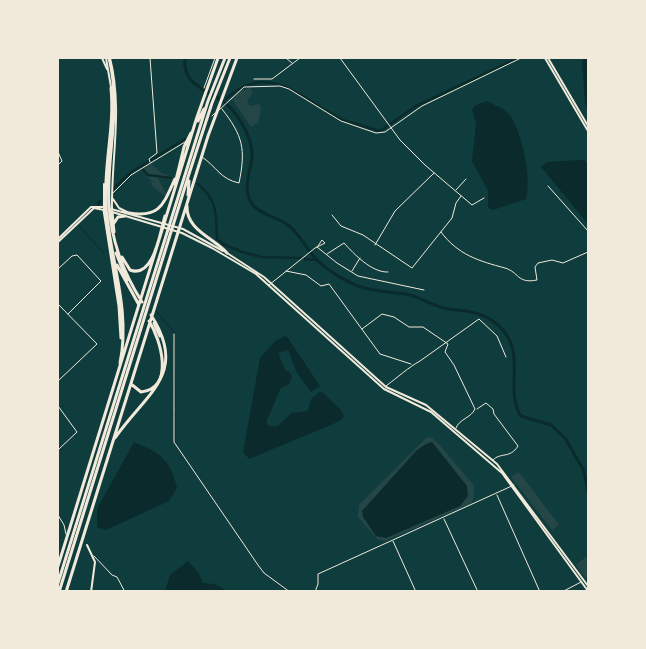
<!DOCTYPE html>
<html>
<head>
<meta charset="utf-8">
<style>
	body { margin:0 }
	#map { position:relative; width:646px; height:649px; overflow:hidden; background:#0f3d3e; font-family:"PT Sans",sans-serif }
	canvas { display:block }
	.frame { position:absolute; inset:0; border:59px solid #f1e9da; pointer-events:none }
</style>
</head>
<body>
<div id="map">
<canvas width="646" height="649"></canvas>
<div class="frame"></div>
</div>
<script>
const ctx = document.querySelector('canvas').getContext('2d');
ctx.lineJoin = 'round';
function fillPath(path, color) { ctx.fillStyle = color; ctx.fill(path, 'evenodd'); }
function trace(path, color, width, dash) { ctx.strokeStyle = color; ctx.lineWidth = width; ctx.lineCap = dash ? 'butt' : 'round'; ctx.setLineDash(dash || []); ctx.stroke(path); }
fillPath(new Path2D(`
	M250 88 253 93 247 101 250 106 259 104 261 108 258 123 251 127 232 99 239 91Z
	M151 164 160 172 173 178V180L158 178 166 194 165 196 152 186 151 180 140 170Z
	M431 437 438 443 474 486V497L471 504 385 541 378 540 358 517 359 505 426 438Z
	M519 472 559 525 552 530 511 477Z
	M588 555V576L585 578 576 565Z`), '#244646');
fillPath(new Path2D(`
	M588 58V108L585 104 582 60Z
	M487 101C493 105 504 108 508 113 522 130 532 179 526 199L493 210 488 208V191L472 161 476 123 472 110 474 106Z
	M578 160H584L588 164V224L541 167 547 162Z
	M285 336 288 338 320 386 311 392 297 373 288 350 278 353 286 372 289 371 292 378 289 384 281 388 266 422 269 426H278L291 413 308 411 311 399 321 391 341 410 344 416 340 421 249 459 243 452 260 358 275 341Z
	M134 442C160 453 170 458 177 488L169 501 106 530 97 527V509Z
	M432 442 467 486 468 496 460 506 386 538 376 536 363 517 362 511 417 450 426 444Z
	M188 561 198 572 203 583 214 584 228 591H165L170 575Z`), '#0a2a2b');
trace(new Path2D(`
	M78 225 104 253
	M156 311 174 332 175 408
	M175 411V443
	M280 584 291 592`), '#0a2a2b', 1);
trace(new Path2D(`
	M226 99C260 67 289 87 322 108
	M324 109 343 120 380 131 416 106 518 58
	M141 168 148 175 171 178
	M198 184C218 201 216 214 217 239L223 244 242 252 261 257 301 258
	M113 189 130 173 185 139
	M98 204 100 201
	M305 259 317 260`), '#0a2a2b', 2.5);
trace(new Path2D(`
	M185 58C182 85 206 89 224 102 231 107 236 114 241 122 247 132 253 144 252 157 250 173 242 189 252 204 260 215 278 217 288 225 301 235 306 249 317 260 327 270 345 281 358 286 375 292 389 292 406 294 421 297 434 307 449 309 468 311 483 312 498 325 529 352 503 389 521 416L551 425 565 438 584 471 588 492`), '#0a2a2b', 3);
trace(new Path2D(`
	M286 58 292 63
	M340 58 400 140 425 165 472 205 484 198
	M254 79H272L300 58
	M204 88 215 58
	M218 111 244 87 280 86 289 89 341 121 376 133 385 132 422 106 521 58
	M212 116 215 113
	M58 152 62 161 58 165
	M202 157C217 167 220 179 239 183 246 149 243 136 222 109
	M150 162 149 159 157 153 150 58
	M548 186 588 231
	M456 190 466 179
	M113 193 131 175 185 142
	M332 215 341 226 363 235 412 268 452 218 456 203 461 196
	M441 232C458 255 479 261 505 268 519 272 517 284 537 280L535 267 538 263 552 260 563 263 588 252
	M375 245 395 211 434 173
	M317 247 337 263 358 276 424 290
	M327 254 344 243C354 254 372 273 388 272
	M58 269 72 256 77 255 101 281 68 314
	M286 271 306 275 321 286 329 284 380 354 411 364
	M352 271 360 258
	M269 285 315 248 325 243 322 240 318 246
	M58 304 97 344 58 381
	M362 329 382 314 394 317 409 327H423L448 344 445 352 454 365 475 409C471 418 459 419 456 428
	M174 334V442L258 565 264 573 290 592
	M386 386C398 377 409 367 420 361L479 319 497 336 506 357
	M58 406 77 432 58 450
	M477 409 486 403 493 409 494 414 518 446C510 459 500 452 493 460
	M497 495 540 592
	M58 515 64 525 66 534
	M444 519 478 592
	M393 541 416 592
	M94 556 112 575 117 577 125 592
	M315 592 318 584V574L514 485
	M562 592 581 582`), '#f1e9da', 1);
trace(new Path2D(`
	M102 58 107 69
	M58 239 91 207H103
	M58 242 94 208 104 210
	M58 510V511
	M87 545 95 562 91 592`), '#f1e9da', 2);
trace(new Path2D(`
	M106 58 111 87
	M110 58C123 109 111 158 112 210
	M545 58 588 131
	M548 58 588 126
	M113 199 119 208 129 213
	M104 209V184
	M111 209 183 229 223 251
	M112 212 182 233 212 248 256 274 384 389 431 412 502 473 588 591
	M227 253 264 277 386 387 426 405 497 464 588 586`), '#f1e9da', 2);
trace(new Path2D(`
	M109 58C122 111 106 153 109 205 111 240 123 272 142 302
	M111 88C115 128 103 167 106 207 110 259 131 310 120 363
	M198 121 204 109
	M175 184 184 147 191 133
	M188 195 189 181
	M187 206C186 230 214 238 227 253
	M104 210 119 306 121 338
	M112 212 114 232
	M129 213C160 218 163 205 175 179
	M114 223 118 217 125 216
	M116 253 127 280
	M122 257 130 270C154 279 160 232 165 216
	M117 265 139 305
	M154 323 160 336
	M131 384 141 392C175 388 161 340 149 321
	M115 438C146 393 189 374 151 315
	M58 566 197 117 218 58
	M58 583 208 101 225 58
	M59 592 189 174 212 103 230 58
	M66 592 208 136 237 58`), '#f1e9da', 3);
</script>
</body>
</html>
